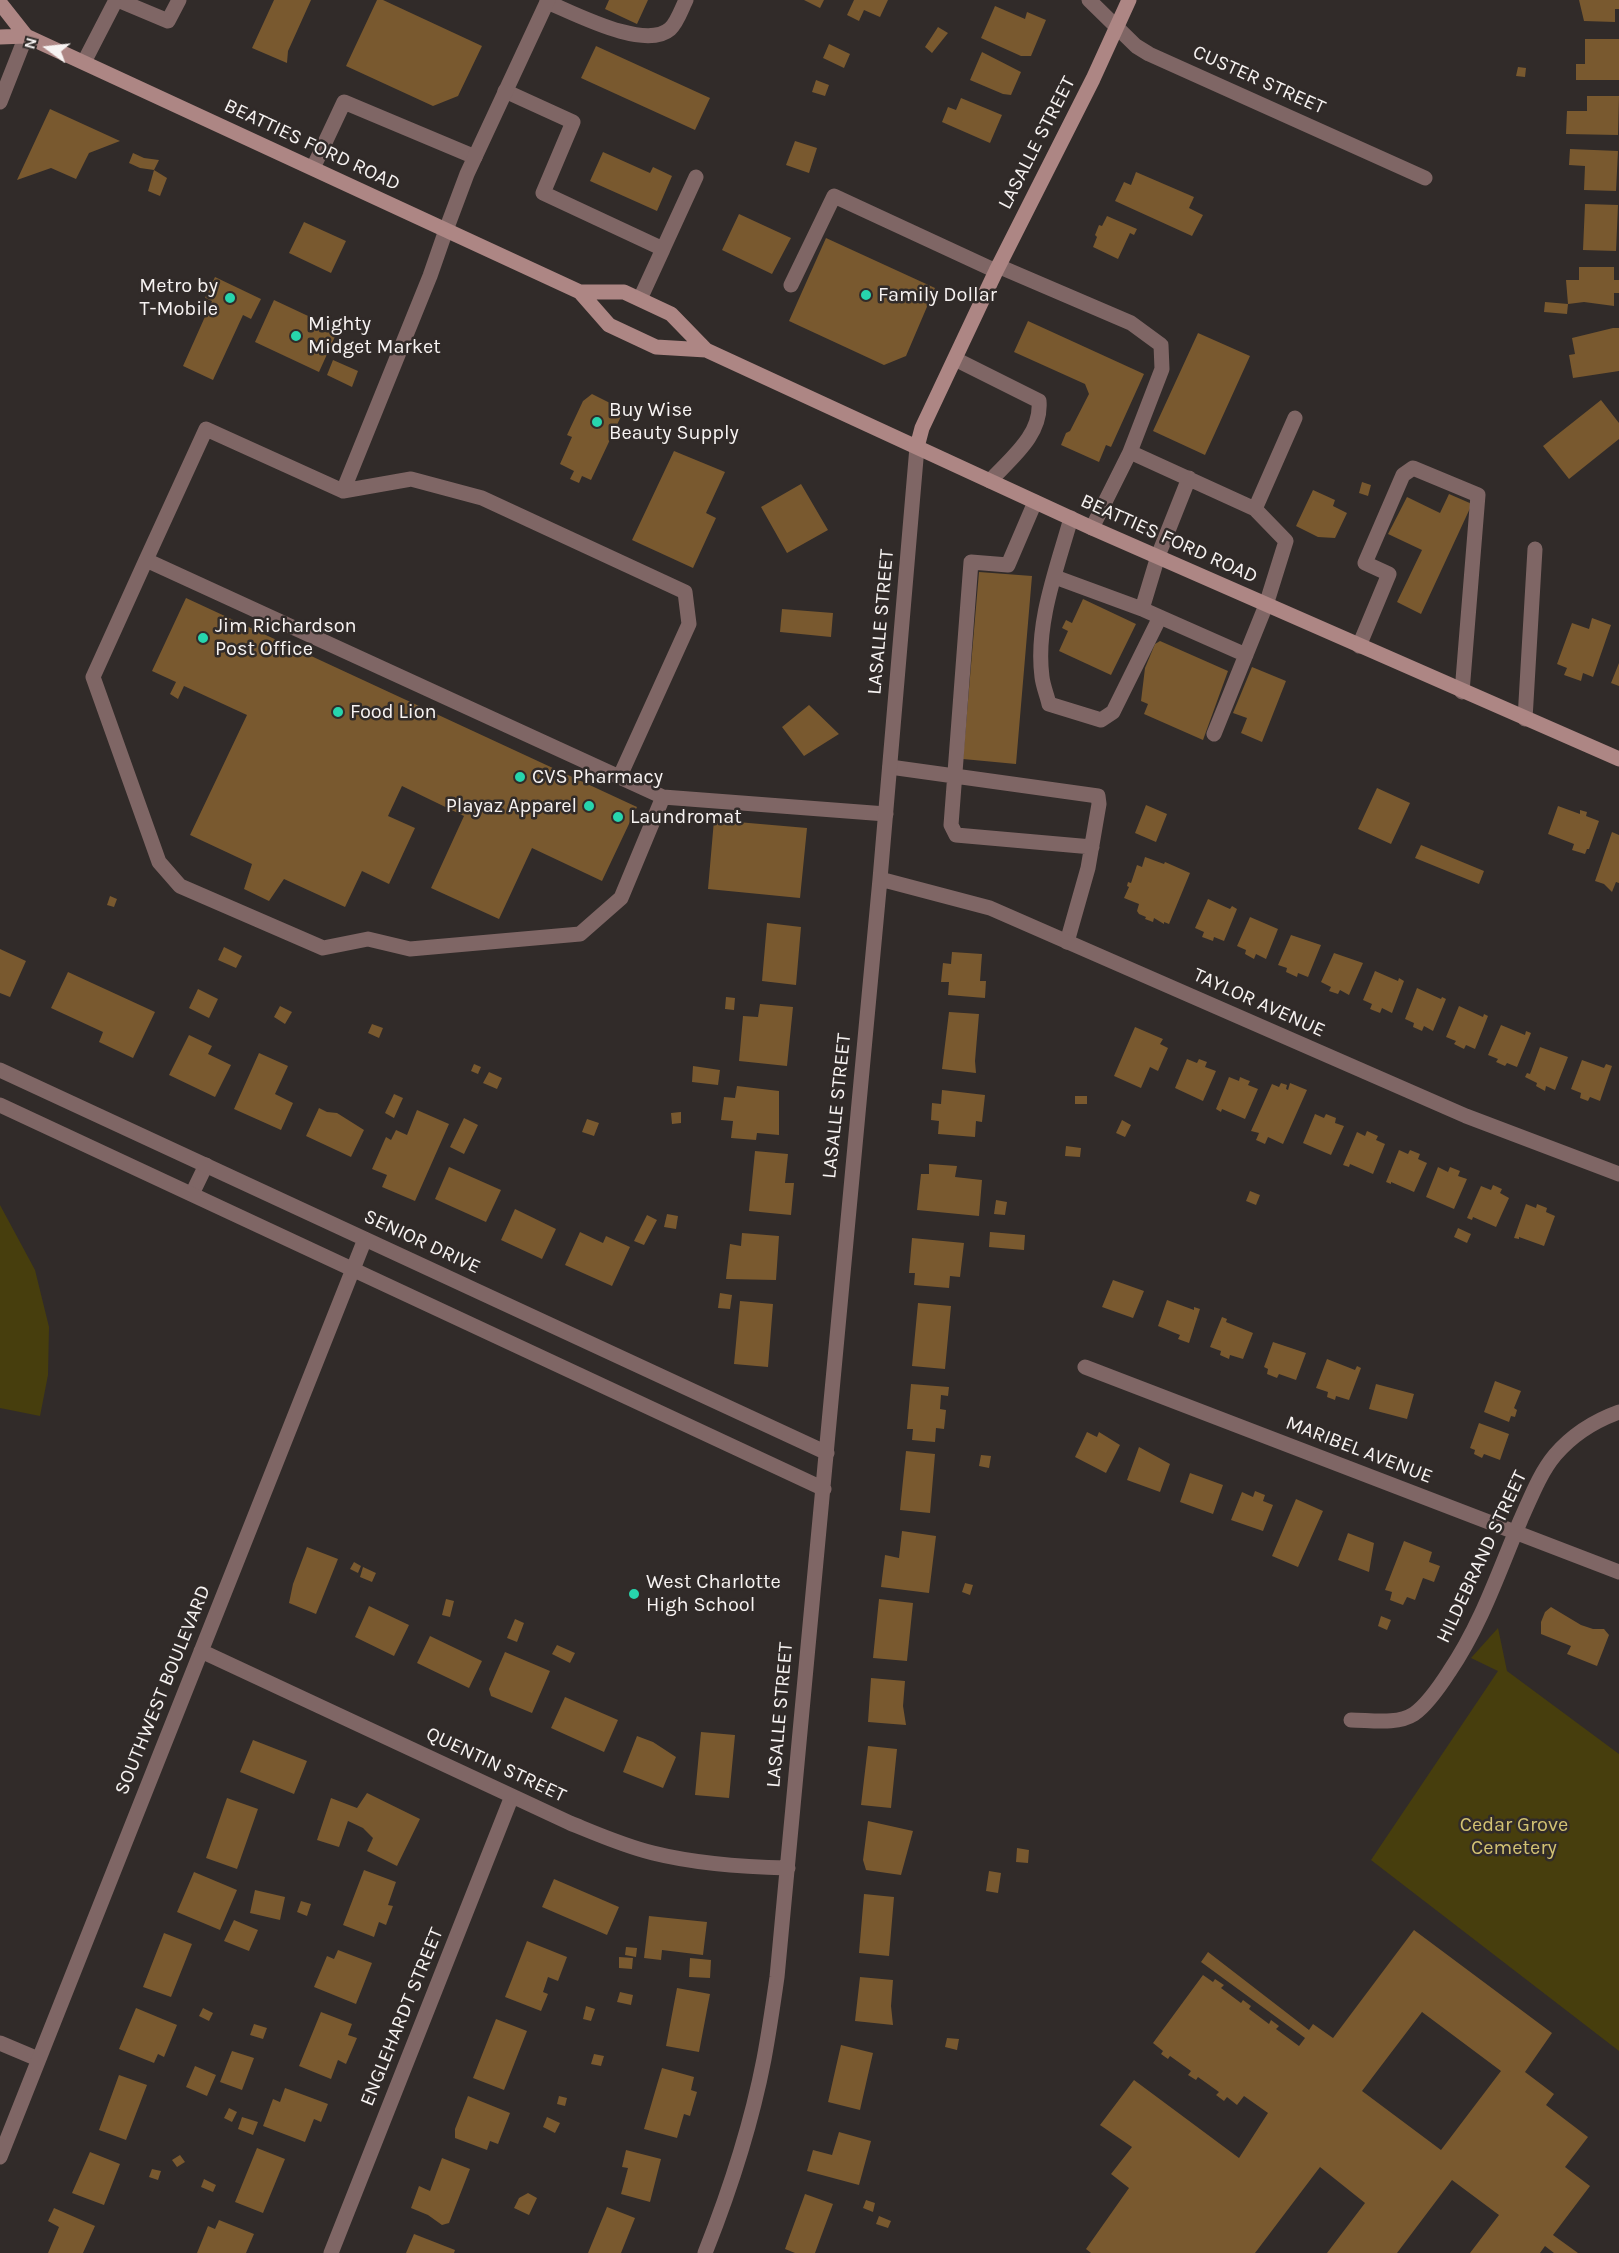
<!DOCTYPE html>
<html>
<head>
<meta charset="utf-8">
<style>
	body { margin:0 }
	#map { position:relative; width:1619px; height:2253px; overflow:hidden; background:#312b29; font-family:Karla,sans-serif }
	canvas { display:block }
	.north { position:absolute; left:18px; top:18px; width:60px; height:60px; -webkit-text-stroke:4px #312b29; paint-order:stroke; rotate:285deg; font-size:16px; font-weight:700; line-height:24px; text-align:center; color:#f7f3f2 }
	.north::after { content:''; display:block; margin:auto; width:21px; height:27px; background:#f7f3f2; clip-path:polygon(50% 0,100% 100%,50% 72%,0 100%) }
</style>
</head>
<body>
<div id="map">
<canvas width="1619" height="2253"></canvas>
<div class="north">N</div>
</div>
<script>
const ctx = document.querySelector('canvas').getContext('2d');
ctx.lineJoin = 'round';
function fillPath(path, color) { ctx.fillStyle = color; ctx.fill(path, 'evenodd'); }
function trace(path, color, width, dash) { ctx.strokeStyle = color; ctx.lineWidth = width; ctx.lineCap = dash ? 'butt' : 'round'; ctx.setLineDash(dash || []); ctx.stroke(path); }
function write(font, color, halo, rows, align = 'center') {
  ctx.font = font + ' Karla,sans-serif'; ctx.lineWidth = 5; ctx.setLineDash([]); ctx.textBaseline = 'middle'; ctx.strokeStyle = halo; ctx.fillStyle = color; for (const [text, x, y, turn = 0] of rows) {
    ctx.save(); ctx.translate(x, y); ctx.rotate((+turn || 0) * Math.PI / 180); ctx.textAlign = isNaN(turn) ? turn : align; if (halo) ctx.strokeText(text, 0, 0); ctx.fillText(text, 0, 0); ctx.restore();
  }
}
fillPath(new Path2D(`
	M0 1205 35 1270 49 1327 48 1375 40 1416 0 1408Z
	M1498 1628 1507 1671 1619 1754V2051L1371 1860 1498 1671 1471 1658Z`), '#473e0d');
fillPath(new Path2D(`
	M274 0H311L288 51 287 63 252 48Z
	M377 0H383L482 46 458 96 433 106 346 66Z
	M609 0H648L637 24 605 9Z
	M804 0H824L820 8Z
	M854 0H888L880 17 864 10 859 21 847 15Z
	M1579 0H1619V9H1615V22L1584 21Z
	M995 6 1025 19 1027 12 1046 20 1031 56H1021L981 38Z
	M938 27 948 33 932 53 925 47Z
	M1585 39H1619V80H1576V64H1585Z
	M829 44 850 54 844 68 823 58Z
	M596 46 710 98 695 130 581 78Z
	M982 52 1021 72 1011 95 1003 94 970 80Z
	M1518 67 1526 68 1525 77 1516 76Z
	M816 80 829 85 825 96 812 92Z
	M1587 96H1619L1618 135 1566 134 1567 111H1587Z
	M961 98 1002 115 990 143 942 122 948 107 956 110Z
	M50 109 120 141 89 153 76 179 51 168 17 180Z
	M795 141 817 148 809 173 786 165Z
	M1570 149 1618 151 1616 191 1584 190 1585 166 1569 165Z
	M603 152 650 173 653 167 672 176 657 211 590 181Z
	M133 153 144 158 159 160 154 170 140 168 129 163Z
	M154 170 167 178 160 196 148 191Z
	M1136 172 1194 197 1189 208 1203 215 1192 236 1115 201 1124 182 1131 185Z
	M1585 204 1618 205 1616 251 1583 250Z
	M739 214 791 238 772 274 722 250Z
	M1107 216 1137 229 1134 235 1130 233 1118 259 1093 247 1097 237 1095 235 1099 225 1102 226Z
	M304 222 346 241 331 273 289 253Z
	M826 238 935 288 906 356 884 365 789 321Z
	M1579 267H1614V280H1619V293H1614V306L1584 302 1568 304 1566 280H1579Z
	M215 277 261 299 251 319 243 315 213 380 183 366 212 301 205 298Z
	M274 300 338 330 319 372 255 342Z
	M1545 302 1568 304 1567 314 1544 312Z
	M1028 321 1144 374 1111 447 1106 445 1099 462 1061 445 1066 433 1070 431 1089 394 1085 384 1014 352Z
	M1613 328H1619V371L1573 378 1569 355 1575 354 1572 338Z
	M1198 333 1250 356 1205 455 1153 431Z
	M333 360 358 371 352 387 327 375Z
	M592 394 624 410 591 480 582 476 579 483 570 479 574 471 560 464 572 437 567 435 583 401Z
	M1601 400 1619 423V439L1569 479 1543 446Z
	M674 451 725 472 706 513 716 518 693 568 632 540Z
	M1362 482 1371 485 1368 496 1359 493Z
	M801 484 828 530 787 553 761 507Z
	M1313 490 1335 500 1333 506 1347 513 1335 538 1318 537 1296 526Z
	M1449 494 1472 504 1421 614 1397 602 1422 550 1388 534 1407 497 1440 513Z
	M979 572 1032 576 1016 764 963 759Z
	M186 598 637 807 602 881 532 848 499 919 431 888 464 816 402 786 388 816 415 828 389 884 362 871 345 907 284 879 269 901 244 889 252 864 190 835 247 715 184 686 178 699 170 694 176 682 152 671Z
	M1083 599 1136 624 1111 675 1059 651 1068 631 1062 628 1066 620 1072 623Z
	M782 609 833 613 831 637 780 632Z
	M1592 618 1611 625 1593 677 1583 673 1581 681 1564 675 1567 668 1557 664 1572 623 1589 629Z
	M1160 641 1228 671 1203 740 1144 714 1148 704 1141 701 1145 668 1155 644Z
	M1619 663V686L1611 683Z
	M1252 667 1286 681 1262 742 1241 733 1247 718 1233 713Z
	M809 705 839 734 804 756 782 727Z
	M1377 788 1410 803 1391 844 1358 829Z
	M1146 805 1167 814 1156 842 1135 833Z
	M1558 806 1580 814V810L1587 812 1586 816 1599 821 1589 849H1587L1585 854 1572 850 1574 844 1548 834Z
	M714 820 807 828 800 898 708 889Z
	M1612 832 1619 835V883L1616 882 1612 892 1604 884 1595 881Z
	M1421 845 1484 871 1479 884 1415 858Z
	M1145 857 1164 864 1165 862 1190 873 1169 924 1164 922V924L1154 918 1153 922 1145 919 1146 917 1139 914 1137 911 1139 904 1124 898 1129 887 1127 886 1128 882 1131 883 1137 865 1142 867Z
	M110 896 117 899 114 907 107 905Z
	M1208 899 1230 909 1232 906 1237 909 1224 941 1214 937 1213 941 1202 937 1204 932 1195 928Z
	M1250 917 1278 929 1266 959 1256 954 1254 959 1245 954 1246 950 1237 946Z
	M767 923 801 927 796 985 762 981Z
	M1291 935 1321 945 1308 977 1298 973 1297 977 1286 972 1287 968 1278 965Z
	M224 947 242 956 236 968 218 960Z
	M0 949 26 961 10 997 0 993Z
	M952 952 982 954 980 981H986L985 998 948 995 949 982H941L943 963 951 964Z
	M1334 953 1363 963 1349 995 1340 990 1338 994 1329 991 1331 987 1321 982Z
	M1375 971 1398 981 1399 978 1404 981 1392 1013 1382 1008 1380 1013 1370 1009 1372 1004 1363 1000Z
	M68 972 155 1012 133 1058 99 1042 103 1032 51 1008Z
	M1417 988 1441 999 1442 997 1446 999 1433 1031 1424 1026 1422 1031 1413 1027 1414 1023 1405 1019Z
	M198 989 218 999 209 1018 189 1008Z
	M726 997 735 998 734 1010 725 1009Z
	M760 1004 793 1007 787 1066 739 1061 743 1016 758 1017Z
	M280 1006 292 1012 285 1024 274 1017Z
	M1459 1006 1483 1017 1484 1014 1488 1016 1475 1049 1466 1045 1464 1049 1454 1044 1456 1041 1446 1037Z
	M949 1012 979 1014 975 1061 976 1073 942 1069Z
	M372 1024 383 1028 379 1038 368 1033Z
	M1501 1025 1525 1035 1526 1031 1531 1033 1517 1067 1507 1063 1505 1066 1496 1062 1498 1059 1488 1055Z
	M1135 1027 1163 1039 1160 1044 1168 1048 1158 1071 1150 1067 1141 1088 1114 1076Z
	M189 1035 212 1046 208 1054 231 1065 215 1097 169 1075Z
	M1540 1047 1568 1057 1555 1090 1546 1086 1545 1091 1536 1086 1537 1083 1525 1077 1527 1073 1530 1074Z
	M259 1053 288 1066 275 1094 293 1103 281 1130 234 1109Z
	M1187 1059 1197 1063 1199 1059 1207 1062 1205 1067 1216 1071 1203 1101 1175 1088Z
	M1582 1060 1604 1068 1606 1064 1612 1066 1600 1101 1590 1097 1588 1101 1580 1098 1581 1093 1571 1089Z
	M474 1064 481 1067 478 1074 471 1071Z
	M693 1066 720 1070 718 1085 692 1082Z
	M489 1072 502 1078 497 1089 483 1083Z
	M1229 1077 1239 1081 1240 1077 1247 1080 1250 1081 1248 1085 1258 1089 1245 1119 1222 1109 1221 1112 1216 1109Z
	M1281 1083 1287 1085 1286 1089 1288 1090 1290 1083 1307 1090 1283 1144 1268 1137 1265 1144 1256 1140 1259 1133 1251 1131 1272 1084 1279 1087Z
	M737 1086 779 1091V1135L757 1133 756 1140 731 1138 733 1121 721 1120 724 1097 735 1098Z
	M942 1090 985 1095 982 1122 976 1121 975 1137 938 1134 939 1121 931 1120 932 1103 941 1104Z
	M394 1094 403 1098 394 1118 385 1113Z
	M1075 1096H1087V1104H1075Z
	M319 1108 327 1112 337 1113 364 1130 351 1157 306 1136Z
	M417 1110 449 1124 415 1201 382 1187 387 1175 372 1169 386 1137 391 1140 396 1130 407 1135Z
	M681 1112V1123L672 1124 671 1113Z
	M1315 1114 1324 1118 1326 1114 1336 1118 1335 1123 1344 1126 1331 1155 1303 1143Z
	M464 1118 478 1125 464 1154 450 1147Z
	M587 1119 599 1123 594 1136 582 1132Z
	M1122 1120 1131 1125 1125 1137 1116 1133Z
	M1367 1131 1378 1136 1376 1140 1385 1144 1373 1174 1350 1164 1349 1167 1343 1165 1357 1132 1365 1136Z
	M1066 1146 1081 1148 1080 1157 1065 1156Z
	M1399 1150 1408 1154 1410 1150 1420 1154 1418 1159 1427 1163 1414 1192 1391 1182V1184L1386 1182Z
	M755 1151 788 1154 785 1183H794L791 1215 749 1211Z
	M929 1164 957 1166 955 1177 982 1180 979 1216 917 1210 921 1174H929Z
	M449 1167 501 1190 486 1222 435 1199Z
	M1438 1167 1448 1172 1450 1167 1460 1171 1458 1176 1467 1179 1454 1209 1426 1197Z
	M1493 1185 1502 1189 1500 1193 1509 1198 1496 1227 1473 1217 1472 1220 1467 1218 1481 1186 1491 1190Z
	M1250 1191 1260 1195 1256 1205 1246 1201Z
	M996 1200 1007 1202 1005 1215 994 1214Z
	M1526 1204 1536 1208 1537 1204 1547 1208 1546 1212 1555 1216 1544 1246 1519 1237V1239L1514 1238Z
	M515 1209 556 1229 542 1259 501 1240Z
	M667 1214 678 1216 676 1229 664 1227Z
	M647 1215 657 1220 644 1245 634 1241Z
	M1458 1228 1471 1234 1467 1243 1454 1237Z
	M580 1232 603 1243 606 1236 630 1247 612 1286 565 1265Z
	M990 1232 1025 1235 1024 1250 989 1247Z
	M742 1233 779 1236 776 1280 726 1279 730 1244 741 1246Z
	M912 1238 964 1243 960 1277 950 1276 949 1288 914 1285 915 1273H909Z
	M1113 1280 1144 1291 1133 1318 1102 1307Z
	M720 1293 732 1295 730 1309 718 1308Z
	M1167 1300 1194 1310V1307L1200 1309 1189 1343 1178 1339 1180 1335 1158 1326Z
	M740 1301 773 1304 768 1367 734 1364Z
	M918 1303 951 1306 945 1369 912 1366Z
	M1222 1317 1227 1319 1226 1322 1253 1333 1243 1359 1230 1355 1229 1359 1220 1355 1221 1351 1210 1347Z
	M1273 1342 1306 1353 1296 1380 1279 1374 1277 1378 1267 1374 1268 1369 1264 1367Z
	M1327 1359 1355 1370 1357 1366 1361 1368 1349 1400 1336 1396 1335 1400 1327 1397 1328 1392 1316 1388Z
	M1495 1381 1521 1391 1514 1408 1517 1410 1515 1417 1511 1416 1509 1422 1484 1412Z
	M911 1384 949 1387 948 1396 941 1395 940 1409 946 1410 944 1429 936 1428 935 1442 912 1440 913 1429H907Z
	M1376 1384 1414 1394 1407 1419 1369 1409Z
	M1479 1423 1509 1434 1500 1460 1484 1454 1482 1458 1474 1454 1475 1450 1470 1448Z
	M1087 1432 1097 1437 1099 1432 1120 1445 1106 1473 1075 1457Z
	M1139 1447 1170 1464 1160 1492 1127 1480Z
	M906 1451 935 1454 930 1513 900 1510Z
	M981 1455 991 1456 989 1468 979 1466Z
	M1190 1473 1223 1485 1213 1514 1180 1502Z
	M1255 1491 1265 1495 1263 1501 1273 1505 1263 1531 1231 1520 1242 1492 1253 1497Z
	M1296 1499 1323 1511 1298 1567 1272 1556Z
	M902 1531 936 1536 929 1593 881 1587 885 1555 899 1558Z
	M1348 1533 1374 1543 1369 1572 1338 1560Z
	M1404 1541 1432 1552 1429 1562 1440 1566 1434 1582 1423 1578 1415 1600 1407 1597 1403 1605 1390 1600 1392 1592 1385 1590Z
	M307 1547 338 1559 316 1614 289 1603 293 1584Z
	M354 1562 361 1566 358 1573 350 1569Z
	M363 1567 376 1573 372 1582 360 1577Z
	M965 1583 973 1585 970 1595 962 1592Z
	M446 1599 454 1601 450 1617 442 1615Z
	M879 1599 913 1603 907 1661 873 1658Z
	M369 1606 409 1625 394 1656 355 1637Z
	M1551 1607 1581 1625 1593 1629H1604L1609 1635 1597 1666 1567 1654 1571 1646 1541 1634V1622L1545 1612Z
	M1381 1616 1391 1620 1387 1630 1378 1626Z
	M515 1619 524 1623 517 1642 507 1638Z
	M430 1636 482 1661 469 1688 417 1663Z
	M557 1645 575 1653 570 1663 552 1654Z
	M505 1652 550 1671 532 1713 491 1696 489 1689Z
	M871 1678 905 1681 903 1706 906 1725 868 1722Z
	M565 1697 618 1720 604 1752 551 1728Z
	M701 1732 735 1735 729 1798 695 1795Z
	M637 1736 653 1742 676 1757 663 1788 623 1772Z
	M253 1740 307 1761 294 1794 240 1772Z
	M868 1746 897 1749 891 1808 861 1805Z
	M367 1793 420 1819 397 1866 367 1851 373 1838 363 1828 348 1821 339 1847 317 1840 331 1798 357 1808Z
	M227 1798 258 1809 237 1869 206 1858Z
	M868 1821 913 1831 901 1875 866 1870 863 1860Z
	M1017 1848 1029 1850 1028 1863 1016 1862Z
	M364 1870 396 1882 388 1905 393 1906 386 1925 379 1922 374 1937 343 1925Z
	M989 1871 1001 1873 998 1893 986 1891Z
	M194 1872 237 1890 220 1930 177 1912Z
	M554 1879 619 1907 607 1935 542 1907Z
	M255 1890 285 1897 280 1920 250 1913Z
	M864 1894 894 1897 889 1956 859 1953Z
	M301 1901 311 1904 307 1916 297 1912Z
	M649 1916 707 1922 703 1955 662 1950 661 1960 644 1958Z
	M234 1920 258 1930 249 1951 224 1941Z
	M1414 1930 1552 2033 1525 2072 1554 2094 1546 2105 1588 2137 1565 2167 1590 2186 1553 2235 1578 2253H1554L1545 2246 1540 2253H1470L1499 2215 1452 2180 1397 2253H1327L1365 2203 1320 2167 1255 2253H1091L1086 2249 1129 2188 1111 2174 1132 2147 1100 2125 1134 2080 1239 2158 1268 2113 1244 2096 1237 2105 1227 2097 1224 2101 1216 2095 1219 2092 1198 2077 1196 2080 1188 2075 1191 2071 1170 2056 1168 2059 1161 2054 1163 2051 1153 2043 1203 1975 1213 1982 1215 1979 1224 1985 1221 1988 1241 2003 1243 2000 1251 2006 1249 2009 1269 2024 1271 2020 1279 2026 1276 2029 1299 2046 1305 2038 1201 1962 1208 1952 1309 2030 1313 2024 1333 2038ZM1422 2012 1501 2071 1441 2150 1362 2091Z
	M164 1933 192 1944 171 1997 143 1987Z
	M527 1941 567 1957 558 1981 548 1977 543 1992 548 1994 541 2011 505 1997Z
	M626 1947 637 1948 636 1957 625 1955Z
	M338 1950 372 1963 356 2004 314 1987 327 1956 334 1959Z
	M619 1957 633 1958 632 1969 619 1968Z
	M690 1958 711 1960 710 1978 689 1977Z
	M860 1977 893 1980 891 2006 893 2025 855 2021Z
	M677 1988 710 1994 699 2052 666 2046Z
	M620 1992 633 1995 631 2005 617 2002Z
	M586 2006 595 2009 591 2021 583 2019Z
	M136 2008 177 2025 164 2057 158 2054 154 2063 119 2049Z
	M203 2008 213 2013 209 2021 199 2016Z
	M321 2012 352 2024 348 2035 357 2038 346 2064 338 2060 331 2079 299 2066Z
	M496 2019 527 2031 504 2090 473 2078Z
	M254 2024 267 2028 263 2039 250 2035Z
	M947 2038 959 2039 957 2050 945 2047Z
	M841 2045 873 2053 860 2110 828 2102Z
	M232 2051 254 2058 242 2090 220 2082Z
	M594 2054 604 2056 601 2066 591 2064Z
	M195 2066 216 2075 207 2096 186 2087Z
	M662 2068 694 2077 691 2090 697 2092 690 2116 684 2114 677 2138 644 2129Z
	M119 2075 147 2085 126 2140 99 2130Z
	M285 2088 328 2104 321 2122 314 2119 305 2142 263 2126 273 2099 280 2102Z
	M468 2096 510 2113 498 2144 490 2141 487 2150 455 2138V2129Z
	M559 2096 567 2098 565 2106 557 2104Z
	M229 2108 237 2112 232 2122 224 2118Z
	M242 2117 258 2122 253 2135 238 2129Z
	M547 2117 560 2123 555 2133 543 2127Z
	M839 2132 871 2141 859 2185 807 2171 813 2150 832 2155Z
	M257 2148 285 2159 263 2213 235 2202Z
	M626 2150 661 2159 650 2202 621 2194 628 2168 622 2167Z
	M90 2152 120 2164 104 2205 72 2193Z
	M180 2155 185 2162 177 2167 172 2160Z
	M442 2158 470 2169 449 2223 442 2225 428 2215 411 2208 419 2186 430 2191Z
	M152 2169 161 2171 158 2180 149 2177Z
	M204 2179 216 2185 213 2192 201 2187Z
	M528 2193 537 2198 529 2215 514 2208 519 2198Z
	M805 2194 833 2204 815 2253H795L785 2249Z
	M866 2200 875 2203 873 2212 863 2208Z
	M607 2207 635 2218 621 2253H588Z
	M54 2208 95 2226 83 2253H48L59 2227 48 2221Z
	M879 2216 891 2221 888 2228 876 2224Z
	M219 2220 254 2234 246 2253H197L208 2226 215 2229Z
	M414 2234 455 2250 454 2253H406Z`), '#79592f');
trace(new Path2D(`
	M118 0 168 21 179 0
	M547 2C574 13 645 51 670 29 677 23 682 8 686 0
	M84 62 116 0
	M505 91 573 122 543 193 663 249 696 177
	M313 168 344 102 475 157
	M998 266 1131 323 1161 345 1162 369 1130 452
	M791 285 834 196 996 271
	M640 299 663 249
	M955 359 1039 401C1042 435 1011 458 990 481
	M343 491 430 276 446 230
	M1035 502 1008 565 971 562 951 825 956 835 1092 847
	M1071 518C1057 568 1035 624 1042 677 1043 686 1047 695 1049 704L1101 720 1113 712 1160 617 1142 609 1158 556 1189 478
	M1092 528 1130 452 1255 509
	M146 560 206 429 343 491 411 479 482 498 685 592 689 624 620 776
	M1055 577 1142 609
	M1160 617 1246 655
	M1359 646 1389 574 1365 563 1403 475 1413 468 1478 495 1462 692
	M1525 719 1535 549
	M1214 734 1266 605 1286 541 1255 509 1295 418
	M890 767 1098 796 1099 804 1088 868 1067 942
	M663 797 621 898 580 934 410 949 368 939 323 948 180 886 159 862 93 677 146 560 663 797 886 814
	M192 1194 206 1165
	M0 2043 38 2059`), '#7f6665', 15);
trace(new Path2D(`
	M1089 0 1136 46 1149 54 1425 178
	M0 102 26 36
	M446 230 467 174 548 0
	M880 879 990 908 1466 1116 1619 1174
	M0 1070 827 1453
	M0 1105 824 1489
	M1085 1367 1619 1572
	M201 1651 570 1823C597 1834 624 1846 653 1853 697 1864 742 1867 788 1868
	M1351 1720C1370 1720 1397 1725 1414 1714 1428 1704 1440 1686 1449 1672 1481 1625 1499 1571 1521 1519 1531 1497 1540 1473 1555 1455 1573 1434 1594 1421 1619 1412
	M0 2157 365 1239
	M331 2253 512 1796
	M705 2253C730 2190 751 2126 764 2059 769 2032 773 2005 777 1977L880 879 917 447`), '#7f6665', 15);
trace(new Path2D(`
	M0 3 26 36 580 292 609 325 656 347 706 350 1092 528 1619 759
	M0 37 26 36
	M580 292H624L671 314 706 350
	M917 447 922 428 996 271 1093 79 1129 0`), '#ad8684', 15);
for (const [x, y, r, color] of [
	[866,295,6,"#27d5ad"],
	[230,298,6,"#27d5ad"],
	[296,336,6,"#27d5ad"],
	[597,422,6,"#27d5ad"],
	[203,638,6,"#27d5ad"],
	[338,712,6,"#27d5ad"],
	[520,777,6,"#27d5ad"],
	[589,806,6,"#27d5ad"],
	[618,817,6,"#27d5ad"],
	[634,1594,6,"#27d5ad"]
]) { const dot = new Path2D(); dot.arc(x, y, r, 0, 2 * Math.PI); ctx.fillStyle = color; ctx.fill(dot); trace(dot, '#312b29', 2); }
write('20px', '#f7f3f2', '#312b29', [
	["CUSTER STREET",1259,80,24],
	["LASALLE STREET",1037,143,-63],
	["BEATTIES FORD ROAD",312,145,25],
	["BEATTIES FORD ROAD",1169,539,24],
	["LASALLE STREET",881,622,-85],
	["TAYLOR AVENUE",1259,1003,24],
	["LASALLE STREET",837,1106,-84],
	["SENIOR DRIVE",422,1242,25],
	["MARIBEL AVENUE",1359,1450,21],
	["HILDEBRAND STREET",1482,1557,-65],
	["SOUTHWEST BOULEVARD",163,1690,-68],
	["LASALLE STREET",780,1715,-85],
	["QUENTIN STREET",496,1765,25],
	["ENGLEHARDT STREET",402,2017,-68]
]);
write('20px', '#f7f3f2', '#312b29', [
	["Metro by",218,286,"right"],
	["T-Mobile",218,309,"right"],
	["Family Dollar",878,295],
	["Mighty",308,324],
	["Midget Market",308,347],
	["Buy Wise",609,410],
	["Beauty Supply",609,433],
	["Jim Richardson",215,626],
	["Post Office",215,649],
	["Food Lion",350,712],
	["CVS Pharmacy",532,777],
	["Playaz Apparel",577,806,"right"],
	["Laundromat",630,817],
	["West Charlotte",646,1582],
	["High School",646,1605]
], 'left');
write('20px', '#d3c273', '#312b29', [
	["Cedar Grove",1514,1825],
	["Cemetery",1514,1848]
]);
</script>
</body>
</html>
